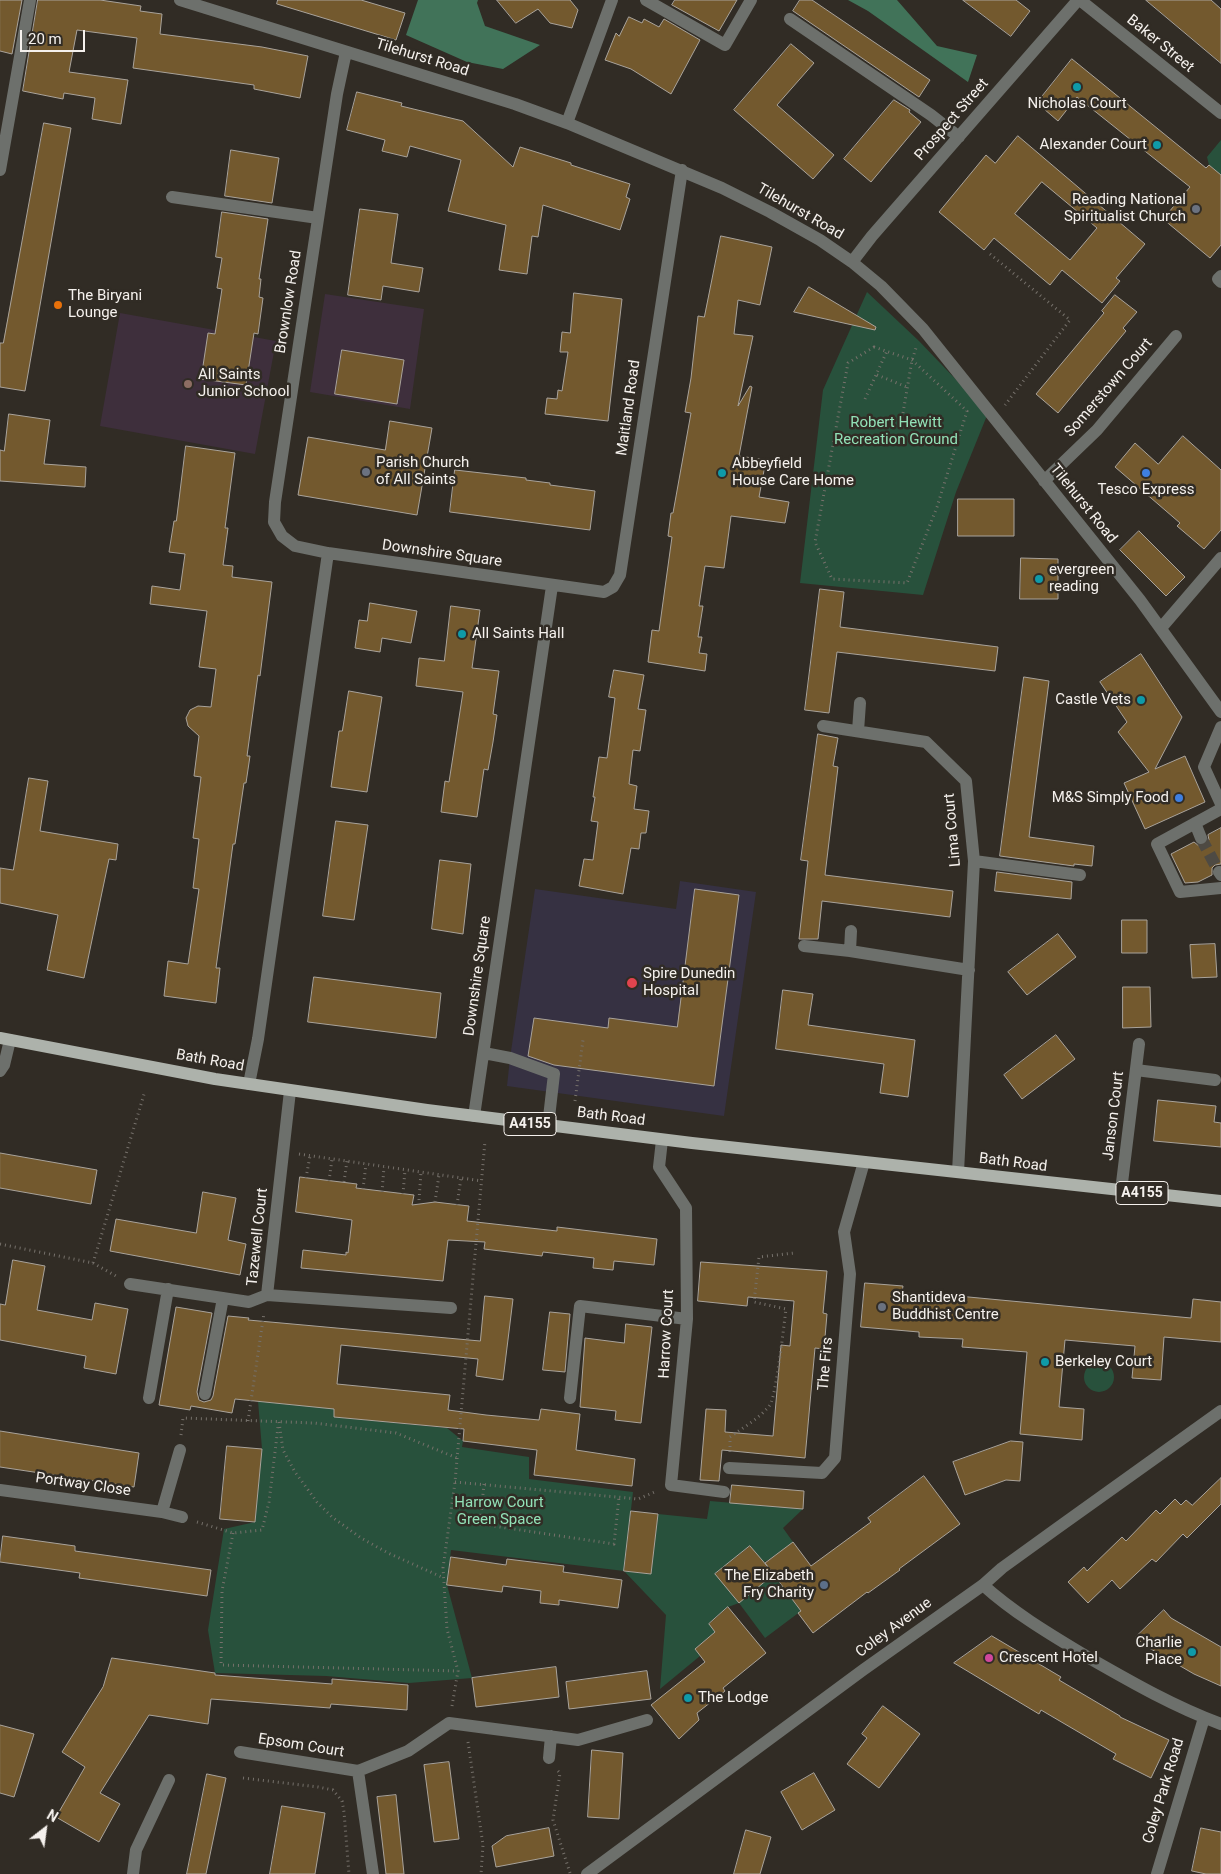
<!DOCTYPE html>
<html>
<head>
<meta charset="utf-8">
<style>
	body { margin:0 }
	#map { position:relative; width:1221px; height:1874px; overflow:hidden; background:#312c25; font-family:Roboto,sans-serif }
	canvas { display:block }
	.north { position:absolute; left:20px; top:1804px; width:50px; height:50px; -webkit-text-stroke:4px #312c25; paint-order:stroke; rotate:30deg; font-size:14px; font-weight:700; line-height:20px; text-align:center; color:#f5f1ed }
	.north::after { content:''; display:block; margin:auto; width:18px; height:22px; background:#f5f1ed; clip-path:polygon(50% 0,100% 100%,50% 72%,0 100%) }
	.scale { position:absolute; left:20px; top:30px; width:65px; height:22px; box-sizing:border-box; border:2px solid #f5f1ed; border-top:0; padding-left:6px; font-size:15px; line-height:18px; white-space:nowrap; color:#f5f1ed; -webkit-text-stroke:4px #312c25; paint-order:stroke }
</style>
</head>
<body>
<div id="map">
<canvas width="1221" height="1874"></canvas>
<div class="north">N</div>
<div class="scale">20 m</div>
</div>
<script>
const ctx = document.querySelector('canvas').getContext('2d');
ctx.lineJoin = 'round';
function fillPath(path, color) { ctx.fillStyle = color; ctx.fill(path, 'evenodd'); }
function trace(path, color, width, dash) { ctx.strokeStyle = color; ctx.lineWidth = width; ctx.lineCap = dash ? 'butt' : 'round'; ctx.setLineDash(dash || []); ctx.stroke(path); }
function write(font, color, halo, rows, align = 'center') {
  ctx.font = font + ' Roboto,sans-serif'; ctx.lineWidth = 5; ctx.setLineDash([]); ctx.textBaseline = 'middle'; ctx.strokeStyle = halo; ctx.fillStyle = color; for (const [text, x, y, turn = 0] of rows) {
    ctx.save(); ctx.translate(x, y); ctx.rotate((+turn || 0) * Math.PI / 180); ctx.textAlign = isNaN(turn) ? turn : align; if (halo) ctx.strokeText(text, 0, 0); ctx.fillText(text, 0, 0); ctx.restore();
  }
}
fillPath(new Path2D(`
	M325 294 424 309 410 409 310 392Z
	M120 313 276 341 255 454 100 426Z`), '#3e2f3c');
fillPath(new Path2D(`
	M680 881 756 892 724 1116 507 1086 510 1058 535 889 676 909Z`), '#363142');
fillPath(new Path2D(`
	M1221 140V175L1209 165 1207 157Z
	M867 292 919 341 988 413 956 492 923 595 800 583 823 390Z
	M1084 1377a15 15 0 1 1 30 0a15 15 0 1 1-30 0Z
	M258 1401 334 1408V1417L447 1428 463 1441 462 1447 529 1457V1479L633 1492 624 1571 651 1574 658 1514 707 1519 710 1501 803 1509 783 1528 793 1542 770 1559 764 1562 801 1611 765 1638 739 1603 728 1607 709 1623 715 1632 695 1649 700 1656 660 1689 666 1615 624 1571 451 1550 447 1585 472 1678 409 1683 326 1676 215 1673 208 1630 224 1529 255 1522 262 1449ZM750 1546 763 1562 715 1574Z`), '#28513c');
fillPath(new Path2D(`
	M418 0H478L477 3 485 26 540 45 503 69 467 62 406 35Z
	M848 0H897L937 46 977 55 968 82 868 11Z`), '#417359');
const building = new Path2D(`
	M0 0H22L12 54 0 51Z
	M38 0H100L141 6 140 11 162 14 160 34 262 47 308 56 300 98 254 89V85L133 68 137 38 77 30 69 72 128 80 121 124 92 119 95 98 64 93 63 99 23 91Z
	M278 0H361L405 13 396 40 277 4Z
	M497 0H570L578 10 572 28 550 23 538 9 516 23Z
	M675 0H737L719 31 672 5Z
	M800 0H812L930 80 919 97 793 11Z
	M963 0H1016L1030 11 1011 36Z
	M1146 0H1211L1221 9V63Z
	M629 17 642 23 644 19 659 27 664 19 700 40 671 94 631 69 605 60 616 33 619 36Z
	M791 44 814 63 777 105 834 155 813 179 734 110Z
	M1072 59 1206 168 1209 165 1221 175V245L1210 258 1163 219 1190 187 1077 97 1058 121 1037 103Z
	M357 92 402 103 401 106 463 121 513 167 520 147 571 163V165L630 184 626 197 630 199 620 230 543 205 538 237 532 236 527 274 499 270 506 225 448 211 461 160 410 146 407 157 382 151 385 140 347 130Z
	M894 100 910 110 909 112 921 122 871 182 844 159Z
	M44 123 71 128 25 391 0 387V343H3Z
	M1018 136 1145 244 1116 278 1120 281 1102 303 1062 270 1050 285 994 238 984 250 939 212 986 155 995 163ZM1042 182 1097 228 1070 260 1015 214Z
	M231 150 279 158 272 203 225 196Z
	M360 209 398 214 391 263 423 268 419 292 383 286 381 300 348 295Z
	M222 212 268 219 259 279H261L259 297 263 298 258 334 254 333 246 385 201 379 208 333 215 334 222 289 217 288 222 258 216 257Z
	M721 236 772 247 760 305 738 300 734 334 753 336 738 406 750 386 752 387 739 456 766 460 759 497 789 502 785 523 731 516 724 568 705 566 699 606H703L698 637H702L699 653 707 654 705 671 648 662 652 630 659 631 672 537 668 536 671 513H673L691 413 685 412 691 378 698 316 704 317Z
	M809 287 876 327 875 330 794 312Z
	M574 293 622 299 608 421 545 414 547 398 557 399 558 390 562 391 568 352H560L562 332 570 333Z
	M1115 295 1137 312 1123 328 1126 331 1058 413 1036 394 1104 313 1102 311Z
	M342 350 404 360 397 404 335 394Z
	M9 414 50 420 44 464 86 467 85 487 0 481V450L4 451Z
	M390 421 432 428 417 515 298 495 308 437 385 450Z
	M1183 436 1221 470V530L1204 549 1177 526 1180 523 1115 467 1135 443 1158 464Z
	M186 446 235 453 225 528H228L223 565 233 566 232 577 272 582 260 676 258 675 247 756H250L246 783H244L235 844H233L224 910 216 968H220L216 1003 164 996 168 961 188 964 199 889 193 888 199 839 193 838 201 777 194 776 199 736 188 726 186 718 190 710 198 706 211 707 216 669 199 667 207 611 150 604 152 586 180 590 185 554 169 552 174 521H176Z
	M455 470 526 478V480L550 483V485L595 491 590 530 450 512Z
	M958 499H1014V536H958Z
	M1139 531 1185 577 1166 596 1120 550Z
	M1021 558 1058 559V599H1020Z
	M820 589 844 592 840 627 998 647 995 671 837 652 829 713 805 710Z
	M370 603 417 611 411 643 382 638 380 652 355 648 359 620 367 621Z
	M451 606 480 610 472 668 499 671 493 714 497 715 493 742 488 770 484 769 477 817 441 812 445 781 449 782 463 692 416 686 419 658 444 661Z
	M1141 654 1182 717 1155 769 1185 756 1205 802 1145 829 1124 783 1149 772 1118 732 1127 722 1100 682Z
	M614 670 644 675 638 709 646 710 640 751 633 750 629 784 637 786 634 809 649 811 646 833H641L639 849 631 848 623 894 579 886 584 859 593 860 598 822 591 821 595 797H593L599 757 607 758 615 698 609 697Z
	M1024 677 1049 681 1029 837 1094 846 1092 866 1074 864V866L1000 856Z
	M349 691 382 697 367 792 331 787 339 731H342Z
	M818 734 838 738 833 766 838 767 825 875 953 891 950 917 822 901 818 939H799L808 861 801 860Z
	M29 778 48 781 40 831 118 844 116 860 109 859 84 978 47 970 58 915 0 903V868L13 870Z
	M336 821 368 825 354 920 323 916Z
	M1221 828V864L1215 865 1212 868V875L1198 882 1185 883 1171 854 1194 842 1199 846 1204 845 1209 840 1208 835Z
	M440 860 471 864 463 934 432 929Z
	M997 872 1072 882 1071 899 995 891Z
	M695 889 739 895 714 1086 554 1065 528 1056 534 1018 608 1028 609 1018 677 1027Z
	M1122 920H1147V953H1122Z
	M1058 934 1076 957 1027 995 1008 972Z
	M1215 944 1217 977 1192 978 1190 945Z
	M314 977 441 993 436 1038 308 1022Z
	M1123 987H1150L1151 1027 1123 1028Z
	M783 990 813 994 808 1025 915 1040 908 1097 880 1093 884 1064 776 1049Z
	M1056 1035 1075 1059 1022 1099 1004 1075Z
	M1158 1100 1216 1106 1214 1122 1221 1123V1147L1154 1141Z
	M0 1153 97 1170 91 1204 0 1188Z
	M300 1177 357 1184 356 1188 414 1195 412 1205 435 1202 469 1206 467 1221 557 1231V1227L657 1239 654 1265 614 1261 613 1270 593 1268 594 1258 543 1252 542 1256 484 1249 485 1242 448 1240 443 1281 301 1268 303 1250 346 1255V1252L348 1253 352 1220 296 1212Z
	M203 1192 236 1198 228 1240 246 1244 240 1275 110 1251 116 1219 196 1233Z
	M13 1260 45 1266 37 1310 92 1320 95 1303 128 1309 116 1374 84 1368 86 1356 0 1340V1304L5 1305Z
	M701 1262 827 1271 823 1313 827 1314 824 1349 815 1348 805 1458 722 1450 719 1481 700 1480 706 1409 726 1410 725 1432 773 1436 781 1345 790 1346 794 1301 748 1297 747 1306 698 1301Z
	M865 1283 903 1286 902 1293 958 1296 1191 1318 1193 1299 1221 1302V1342L1164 1337 1161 1380 1132 1378 1135 1346 1065 1340 1059 1407 1084 1409 1082 1440 1020 1434 1027 1352 962 1347 963 1339 919 1337V1332L861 1327Z
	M485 1296 513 1299 503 1380 476 1376 478 1359 341 1345 337 1384 450 1395 448 1410 486 1415 539 1420 541 1409 580 1414 576 1450 635 1459 632 1486 534 1475 537 1450 463 1441 464 1429 334 1417V1409L235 1399 232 1413 191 1406 190 1410 159 1405 176 1307 212 1313 197 1392 199 1400 204 1402 211 1400 213 1396 228 1316 249 1318 248 1320 480 1341Z
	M550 1312 570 1314 565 1372 543 1370Z
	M626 1324 652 1327 641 1423 615 1420 616 1411 580 1407 585 1338 624 1343Z
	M0 1431 139 1453 134 1487 0 1467Z
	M1011 1441 1023 1442 1020 1481 1006 1480 965 1495 953 1462Z
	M227 1446 262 1449 255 1522 220 1519Z
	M924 1476 960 1524 899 1569 900 1570 868 1593 867 1592 813 1633 798 1613 801 1611 765 1563 793 1542 811 1566 871 1522 868 1518Z
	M1221 1478V1504L1187 1538 1183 1534 1156 1562 1152 1559 1120 1589 1112 1580 1088 1603 1068 1582 1084 1567 1087 1571 1122 1537 1126 1541 1156 1510 1160 1514 1175 1499 1181 1505 1186 1500 1192 1505Z
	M732 1485 804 1491 803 1509 730 1503Z
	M631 1511 658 1514 651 1574 624 1571Z
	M3 1536 75 1546V1551L211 1570 207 1596 79 1578 80 1573 0 1562Z
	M750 1546 774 1574 739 1603 715 1574Z
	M451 1557 506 1565 507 1559 564 1566 563 1572 622 1580 618 1608 559 1600V1605L540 1603 541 1591 503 1586 502 1592 447 1585Z
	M728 1607 766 1653 723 1688 725 1691 697 1713 699 1720 679 1739 651 1705 705 1662 695 1649 715 1632 709 1624Z
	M1164 1610 1171 1618 1221 1647V1686L1194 1674 1144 1645 1136 1637Z
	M992 1636 1061 1677 1059 1680 1120 1716V1717L1169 1740 1151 1778 1113 1759 1116 1754 1041 1710 1039 1714 954 1663Z
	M112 1658 215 1673V1675L332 1684V1679L408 1685 407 1710 331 1704 330 1708 211 1699 208 1724 149 1715 100 1793 120 1804 99 1842 56 1817 85 1767 62 1752 103 1687Z
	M556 1667 559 1697 476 1707 472 1678Z
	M647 1671 651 1699 569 1709 566 1682Z
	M883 1706 920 1734 879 1788 847 1764 867 1738 862 1734Z
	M0 1725 34 1734 14 1797 0 1793Z
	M592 1750 623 1753 619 1819 588 1817Z
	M449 1762 459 1839 434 1842 424 1765Z
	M814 1773 835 1810 802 1830 781 1792Z
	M207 1774 226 1778 206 1874H187Z
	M396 1795 404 1874H386L377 1797Z
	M282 1806 325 1813 315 1874H270Z
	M549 1828 554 1856 496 1867 492 1846 506 1836Z
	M1201 1828 1221 1832V1874H1206L1192 1871Z
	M746 1830 771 1837 760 1874H734Z`);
fillPath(building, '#73592e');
trace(building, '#a9a39b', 1);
trace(new Path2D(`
	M1201 838 1219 872`), '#4e4a43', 12, [12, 6]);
trace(new Path2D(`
	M990 254 1070 320 1005 405
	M874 347 912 360 967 411 937 507 907 583 832 579 815 542 848 363Z
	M877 375 907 387
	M865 399 887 351
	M903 413 912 360 916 348
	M575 1101 583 1040H580
	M299 1154 482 1181
	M306 1178 310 1156
	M329 1181 332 1159
	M344 1182 347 1161
	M363 1189 366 1164
	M382 1192 384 1167
	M403 1194 405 1170
	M419 1200 421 1172
	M435 1202 439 1175
	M457 1205 461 1178
	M0 1244 93 1263 145 1091
	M93 1263 116 1276
	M248 1421 264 1313
	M279 1422 283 1450 295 1472 317 1502 332 1517 361 1538 388 1553 444 1578
	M181 1435 183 1418 314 1423 396 1433 457 1458
	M730 1452V1437C744 1427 760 1418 770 1405 776 1396 784 1325 786 1309L754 1302 759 1257 794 1253
	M455 1482 638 1499 657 1491
	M484 1484 480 1524 614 1544 619 1497
	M197 1522 233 1533 262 1530 269 1502 278 1427
	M233 1533 222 1591 221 1665 458 1671
	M452 1706 458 1671 447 1629 443 1568 455 1482 485 1141
	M468 1742 483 1845 481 1874
	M558 1771 560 1773 553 1820 570 1873
	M243 1778 318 1787 333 1790 342 1801 344 1812 349 1874`), '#76716b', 3, [1, 4]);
trace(new Path2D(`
	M180 0 515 104 567 123 722 188 770 212 820 240 852 262 881 286 923 329 1140 600 1221 712
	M646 0 725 45 751 0
	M1080 0 1221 113
	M790 19 931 115 959 137
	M346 52 337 94 275 502 274 522 282 536 295 546 328 553 604 592 613 587 620 575 682 170
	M567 123 612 0
	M0 170 30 0
	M172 197 318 218
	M852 262 872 236 1078 0
	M1221 276 1218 279 1221 282
	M1044 481 1097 430 1176 336
	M1161 628 1221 558
	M823 726 926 742 966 781 974 861 958 1172
	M1221 727 1204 767 1221 804
	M858 731 860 703
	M1221 809 1157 844 1180 892 1221 888
	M1195 823 1201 838
	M974 861 1080 875
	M1219 872 1221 875
	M851 931 850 951 969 970
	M804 946 850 951
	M484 1053 510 1058 554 1074 548 1126
	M1136 1070 1215 1080
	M0 1071 4 1065 10 1040
	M249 1084 258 1039 328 553
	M474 1116 552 586
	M662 1140 659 1167 686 1208 687 1319 671 1485 724 1492
	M1121 1191 1139 1044
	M130 1284 249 1302 267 1295 451 1308
	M267 1295 290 1091
	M205 1394 223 1298
	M149 1398 168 1289
	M570 1398 580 1306 687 1319
	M729 1468 822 1473 835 1458 850 1274 844 1232 864 1162
	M0 1490 162 1512 182 1517
	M162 1512 180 1450
	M983 1585C1015 1614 1053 1636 1091 1659 1133 1683 1175 1707 1221 1724
	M240 1752 358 1771 408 1751 449 1723 578 1740 647 1720
	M549 1758 551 1736
	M358 1771 373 1874
	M133 1874 136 1850 169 1780
	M587 1874 863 1670 983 1585 1002 1568 1056 1529 1221 1411
	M1157 1874 1204 1718`), '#6d706c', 12);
trace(new Path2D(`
	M0 1038 215 1079 427 1110 692 1143 1221 1201`), '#adb2ab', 12);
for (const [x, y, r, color] of [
	[1077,87,5,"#0f9aa8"],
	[1157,145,5,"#0f9aa8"],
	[1196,209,5,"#6b7280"],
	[58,305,5,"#e8710a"],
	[188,384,5,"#8d6e63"],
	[366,472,5,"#6b7280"],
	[722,473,5,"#0f9aa8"],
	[1146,473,5,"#3f7fe0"],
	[1039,579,5,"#0f9aa8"],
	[462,634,5,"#0f9aa8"],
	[1141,700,5,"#0f9aa8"],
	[1179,798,5,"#3f7fe0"],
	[632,983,6,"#e0444e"],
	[882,1307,5,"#6b7280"],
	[1045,1362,5,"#0f9aa8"],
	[824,1585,5,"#5c6f8a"],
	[1192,1652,5,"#0f9aa8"],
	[989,1658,5,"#d1479c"],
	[688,1698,5,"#0f9aa8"]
]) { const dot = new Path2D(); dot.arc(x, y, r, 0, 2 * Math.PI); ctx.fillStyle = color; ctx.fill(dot); trace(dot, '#312c25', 2); }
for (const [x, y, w] of [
	[530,1124,52],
	[1142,1193,52]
]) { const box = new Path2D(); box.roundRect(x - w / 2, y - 11.5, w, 23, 4); ctx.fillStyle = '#312c25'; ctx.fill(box); trace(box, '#f5f1ed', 1); }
write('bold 14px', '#f5f1ed', null, [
	["A4155",530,1124],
	["A4155",1142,1193]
]);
write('15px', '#f5f1ed', '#312c25', [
	["Baker Street",1160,44,39],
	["Tilehurst Road",422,58,17],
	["Prospect Street",952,120,-49],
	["Tilehurst Road",800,212,30],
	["Brownlow Road",289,302,-81],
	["Somerstown Court",1109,388,-49],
	["Maitland Road",629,408,-82],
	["Tilehurst Road",1083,504,51],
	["Downshire Square",442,554,8],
	["Lima Court",953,830,-95],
	["Downshire Square",478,976,-82],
	["Bath Road",210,1061,10],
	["Janson Court",1114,1116,-83],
	["Bath Road",611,1117,7],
	["Bath Road",1013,1163,7],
	["Tazewell Court",258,1237,-84],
	["Harrow Court",667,1334,-87],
	["The Firs",826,1364,-85],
	["Portway Close",83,1485,8],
	["Coley Avenue",894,1628,-36],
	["Epsom Court",301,1746,9],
	["Coley Park Road",1164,1791,-73]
]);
write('15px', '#f5f1ed', '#312c25', [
	["Nicholas Court",1077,104,"center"],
	["Alexander Court",1147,145,"right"],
	["Reading National",1186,200,"right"],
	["Spiritualist Church",1186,217,"right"],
	["The Biryani",68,296],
	["Lounge",68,313],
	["All Saints",198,375],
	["Junior School",198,392],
	["Parish Church",376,463],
	["of All Saints",376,480],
	["Abbeyfield",732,464],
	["House Care Home",732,481],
	["Tesco Express",1146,490,"center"],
	["evergreen",1049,570],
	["reading",1049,587],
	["All Saints Hall",472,634],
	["Castle Vets",1131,700,"right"],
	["M&S Simply Food",1169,798,"right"],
	["Spire Dunedin",643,974],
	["Hospital",643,991],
	["Shantideva",892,1298],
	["Buddhist Centre",892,1315],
	["Berkeley Court",1055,1362],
	["The Elizabeth",814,1576,"right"],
	["Fry Charity",814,1593,"right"],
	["Charlie",1182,1643,"right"],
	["Place",1182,1660,"right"],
	["Crescent Hotel",999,1658],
	["The Lodge",698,1698]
], 'left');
write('15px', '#92e1b7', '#312c25', [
	["Robert Hewitt",896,423],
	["Recreation Ground",896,440],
	["Harrow Court",499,1503],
	["Green Space",499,1520]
]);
</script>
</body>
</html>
